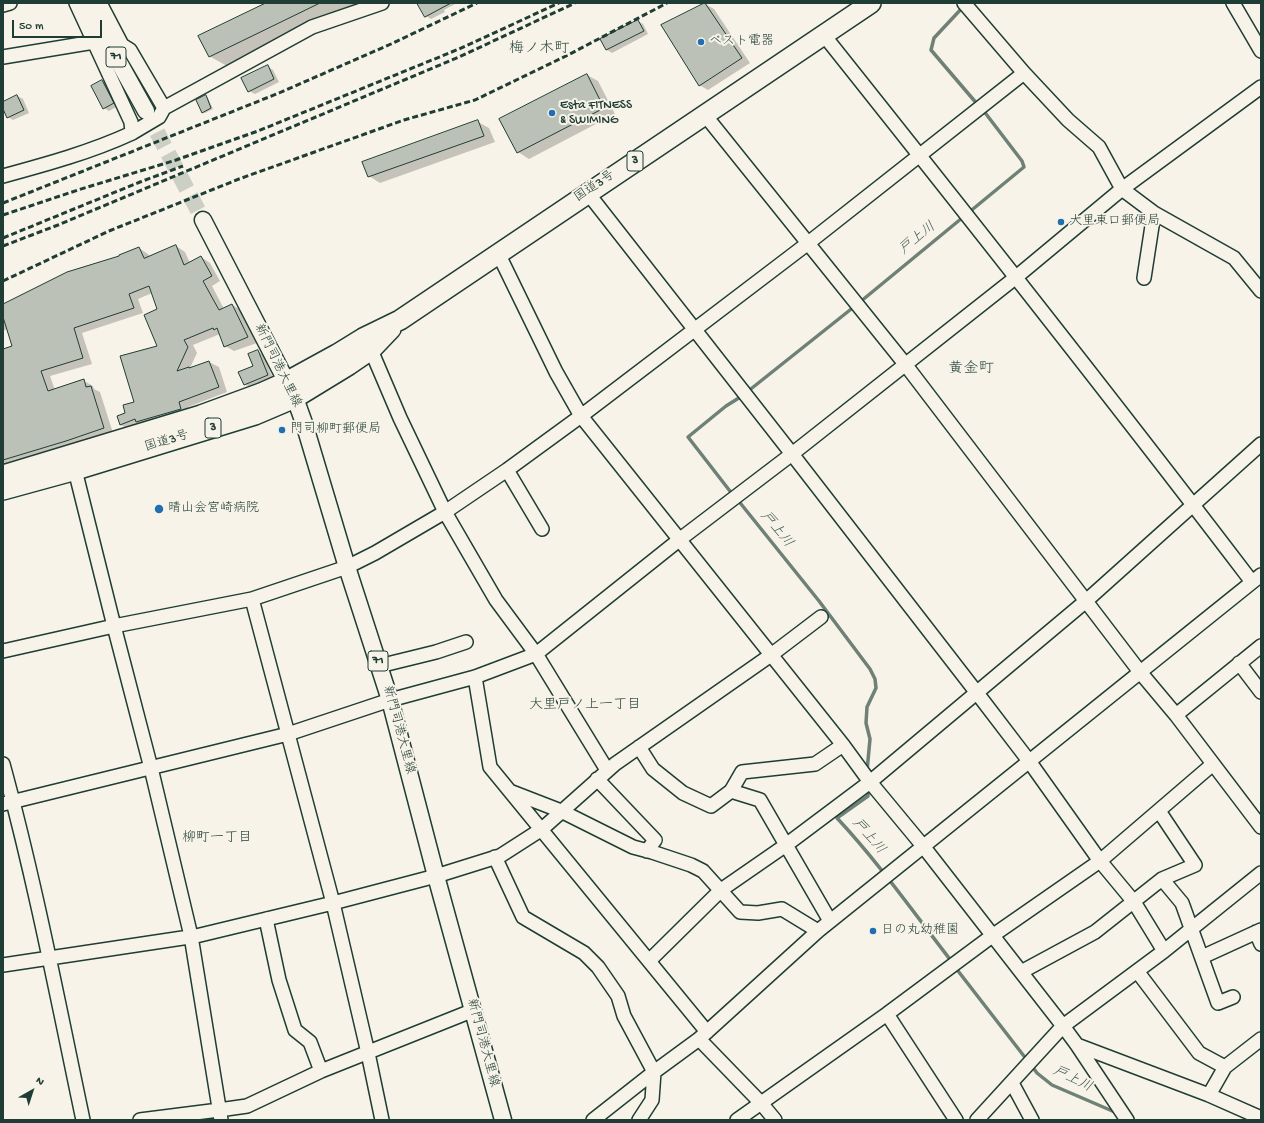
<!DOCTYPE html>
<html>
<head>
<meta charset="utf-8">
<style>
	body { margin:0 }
	#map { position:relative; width:1264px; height:1123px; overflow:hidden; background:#f7f3e8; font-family:"Gochi Hand",sans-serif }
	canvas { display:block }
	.frame { position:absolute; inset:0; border:4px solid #1f3d34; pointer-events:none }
	.north { position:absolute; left:12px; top:1071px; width:40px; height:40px; -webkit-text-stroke:3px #f7f3e8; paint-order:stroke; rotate:39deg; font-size:11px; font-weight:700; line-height:16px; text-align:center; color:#1f3d34 }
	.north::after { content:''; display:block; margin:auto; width:14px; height:18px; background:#1f3d34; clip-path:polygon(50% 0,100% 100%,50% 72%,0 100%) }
	.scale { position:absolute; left:12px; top:20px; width:90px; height:18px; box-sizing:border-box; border:2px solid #1f3d34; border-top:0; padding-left:5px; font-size:12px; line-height:14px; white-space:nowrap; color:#1f3d34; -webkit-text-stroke:3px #f7f3e8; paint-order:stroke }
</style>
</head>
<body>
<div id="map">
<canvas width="1264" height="1123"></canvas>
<div class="frame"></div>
<div class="north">N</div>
<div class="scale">50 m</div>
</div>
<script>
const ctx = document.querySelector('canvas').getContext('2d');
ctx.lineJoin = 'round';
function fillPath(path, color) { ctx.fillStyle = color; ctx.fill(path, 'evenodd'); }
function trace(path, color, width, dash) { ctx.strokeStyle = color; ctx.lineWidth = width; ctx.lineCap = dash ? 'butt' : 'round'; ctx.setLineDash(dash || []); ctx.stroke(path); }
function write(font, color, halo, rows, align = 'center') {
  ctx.font = font + ' "Gochi Hand","Klee One",sans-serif'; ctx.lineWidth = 4; ctx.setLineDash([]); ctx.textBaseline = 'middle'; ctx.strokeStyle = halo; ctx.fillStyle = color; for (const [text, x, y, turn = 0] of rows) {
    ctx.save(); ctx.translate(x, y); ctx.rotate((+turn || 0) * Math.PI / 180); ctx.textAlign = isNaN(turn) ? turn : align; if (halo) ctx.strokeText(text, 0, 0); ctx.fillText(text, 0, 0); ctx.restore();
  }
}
fillPath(new Path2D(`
	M269 3H363L227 66 209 56Z
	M418 3H457L444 10 445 12 431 19 426 16Z
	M705 4 714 9 750 63 708 90 699 85Z
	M638 21 643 24 648 34 612 53 607 50 602 40Z
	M267 66 273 70 279 82 255 94 249 91Z
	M587 75 598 81 615 114 529 159 518 152Z
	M102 81 107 84 118 106 109 111 104 108Z
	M17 96 23 99 29 113 13 120 8 117 3 107V103Z
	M206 96 208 98 213 109 205 113 202 112Z
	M478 122 489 128 495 142 380 183 369 176Z
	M176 246 185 252 190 263 201 257 210 263 220 281 212 286 224 309 232 305 242 310 257 343 234 351 225 346 220 334 193 345 197 353 189 370 209 362 219 367 227 392 188 407 190 414 130 430 121 425 118 416 126 413 135 402 158 347 159 310 152 293 138 299 143 313 82 333 92 364 50 376 55 390 84 381 93 386 94 389 100 392 113 433 3 468V350L13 347 7 329 3 331V305L139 248 148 254 150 257Z
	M258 351 263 355 273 378 250 387 244 384 254 367Z`), '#0003');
trace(new Path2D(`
	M963 7 934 38 931 50 978 105
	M860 302 1024 167 1022 161 983 110
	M747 392 855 306
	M733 495 688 437 726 406 742 396
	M737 499 819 601 870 669 875 679 876 688 867 707 866 723 870 739 867 771
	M868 789V796L837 818C879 863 914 913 952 962
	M955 967 1027 1060
	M1031 1065 1037 1073 1052 1085 1117 1113`), '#6f8077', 3.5);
const building = new Path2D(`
	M266 3H320L209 57 198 36Z
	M417 3H451L425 17Z
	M705 3 742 58 699 86 661 25Z
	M638 20 644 31 606 50 600 39Z
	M268 65 274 79 248 92 241 78Z
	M587 74 604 108 517 153 499 119Z
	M102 80 114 103 103 109 91 86Z
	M17 95 24 110 7 118 3 109V102Z
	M206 95 211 108 202 113 196 100Z
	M478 120 484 136 368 177 362 162Z
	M176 245 184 265 201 256 212 276 203 281 219 310 232 304 248 337 224 347 217 328 214 330 213 328 184 340 188 347 177 371 189 367V368L209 361 219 387 179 402 181 409 136 422 135 419 120 425 117 416 125 413 123 405 134 402 120 356 157 346 144 315 157 309 149 286 129 294 134 308 74 328 83 358 41 371 48 391 84 379 86 387 91 386 104 428 66 441 3 460V349L12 346 3 317V304L67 272 119 256V255L139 247 144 258Z
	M258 350 268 375 244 385 238 372 253 366 248 354Z`);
fillPath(building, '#bbc1b6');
trace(building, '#1f3d34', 1);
trace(new Path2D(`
	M146 111 203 220`), '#cccfc4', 16, [16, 8]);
const minor = new Path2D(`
	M100 3 122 45 130 50 164 108
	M964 3 1024 73 1068 120 1099 147 1122 189 1154 213 1234 258 1261 291
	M1233 3 1261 51
	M3 5 10 3
	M823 34C968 216 1112 398 1252 582
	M3 57 94 42
	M705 115 905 364 1140 672 1176 715 1261 827
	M132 133 159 117 164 108 312 27 382 3
	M3 176C47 164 91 152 132 133L131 122 76 3
	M587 192 792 454 977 693 1029 761 1100 861 1134 902 1164 951
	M498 253 556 372 581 416 843 745 870 782 923 846 1063 1026 1077 1045 1127 1120
	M1144 278 1154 213
	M371 350 400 418 445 512 496 600 536 654 607 770
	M73 462 114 626 151 768 191 936 221 1120
	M507 470 542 529
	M252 599 333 903 368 1053 382 1120
	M3 651 114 626 252 599 347 567 375 553 445 512 507 470 581 416 807 244 1024 73
	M1239 663 1261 692
	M379 666 436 652 466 642
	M475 677 490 767 707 1032
	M1176 715 1261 646
	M639 747 653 769 683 793 711 806 731 791 760 800 830 921
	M3 764C35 881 58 1001 83 1120
	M597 779 655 840 647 851
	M731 791 742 772 815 764 843 745
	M512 792 561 811 633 847 652 852 691 865 703 871 740 912 758 913 782 909 818 931
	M3 804 288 734 390 700 475 677 536 654 679 540 792 454 1015 278 1122 189 1261 87
	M495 857 523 917 584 953 598 967 618 996 624 1016 654 1072 652 1100 639 1120
	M1162 879 1182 903 1218 1003 1233 997
	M266 919 279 980 295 1030 310 1042 321 1071
	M1256 932 1261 944
	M1202 957 1261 930
	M649 961 721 890 786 845 870 782 1086 601 1261 444
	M3 965 196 936 333 903 436 876 500 856 542 829 615 764 771 655 821 617
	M1137 971 1199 1053 1225 1067
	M1021 972 1095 932 1162 879 1195 865 1159 811
	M887 1014 956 1120
	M699 1039 761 1103 775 1120
	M1077 1045 1209 1095 1261 1118
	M1012 1083 1032 1120
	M1209 1095 1225 1067 1261 1039
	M140 1120 219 1110 247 1106 321 1071 474 1010
	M593 1120 654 1072 699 1039 818 931 1261 575
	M737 1120 887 1014 992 936 1100 861 1213 764
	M977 1120 1063 1026 1164 951 1261 873`);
const major = new Path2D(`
	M86 3 146 111
	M203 220 295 398 304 423 347 567 390 700 436 876 503 1120`);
const highway = new Path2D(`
	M3 475 201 415 261 393 286 382 337 354 363 338 400 320 871 3
	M3 490 76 470 255 415 295 398 349 365 371 350 391 329`);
trace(minor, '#1f3d34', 16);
trace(major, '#1f3d34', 19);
trace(highway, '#1f3d34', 22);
trace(minor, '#f7f3e8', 13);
trace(major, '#f7f3e8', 16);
trace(highway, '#f7f3e8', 19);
trace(new Path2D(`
	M3 203 279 93 391 44 477 3
	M3 215 78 190 176 160 258 131 459 49 559 3
	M3 238 140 182 183 166
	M3 246 58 225 459 57 575 3
	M3 281 109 231 239 179 404 120 475 100 568 55 667 3`), '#1f3d34', 3, [6, 3]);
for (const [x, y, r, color] of [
	[701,42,4,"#1f6fb2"],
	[552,113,4,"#1f6fb2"],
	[1061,222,4,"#1f6fb2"],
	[282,430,4,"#1f6fb2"],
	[159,509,5,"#1f6fb2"],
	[873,931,4,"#1f6fb2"]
]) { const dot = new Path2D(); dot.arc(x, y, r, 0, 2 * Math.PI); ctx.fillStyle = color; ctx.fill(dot); trace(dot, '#f7f3e8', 1.5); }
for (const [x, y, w] of [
	[116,57,20],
	[635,161,16],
	[213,428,16],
	[378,661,20]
]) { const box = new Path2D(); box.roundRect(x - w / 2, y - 10, w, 20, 3); ctx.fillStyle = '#f7f3e8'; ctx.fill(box); trace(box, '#1f3d34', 1); }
write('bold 12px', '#1f3d34', null, [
	["71",116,57],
	["3",635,161],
	["3",213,428],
	["71",378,661]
]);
write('13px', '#1f3d34', '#f7f3e8', [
	["ベスト電器",709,42],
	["Esta FITNESS",560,106],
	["& SWIMING",560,121],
	["大里東口郵便局",1069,222],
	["門司柳町郵便局",290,430],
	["晴山会宮崎病院",168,509],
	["日の丸幼稚園",881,931]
], 'left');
write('13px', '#1f3d34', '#f7f3e8', [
	["国道3号",595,187,-34],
	["新門司港大里線",277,366,64],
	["国道3号",167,442,-17],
	["新門司港大里線",398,730,75],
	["新門司港大里線",482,1043,75]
]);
write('italic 14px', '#405950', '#f7f3e8', [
	["戸上川",918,239,-39],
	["戸上川",776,530,51],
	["戸上川",868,837,49],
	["戸上川",1072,1080,26]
]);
write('14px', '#1f3d34', '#f7f3e8', [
	["大里戸ノ上一丁目",585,706],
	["柳町一丁目",217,839]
]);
write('15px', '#1f3d34', '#f7f3e8', [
	["梅ノ木町",539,50],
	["黄金町",971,370]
]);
</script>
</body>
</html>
